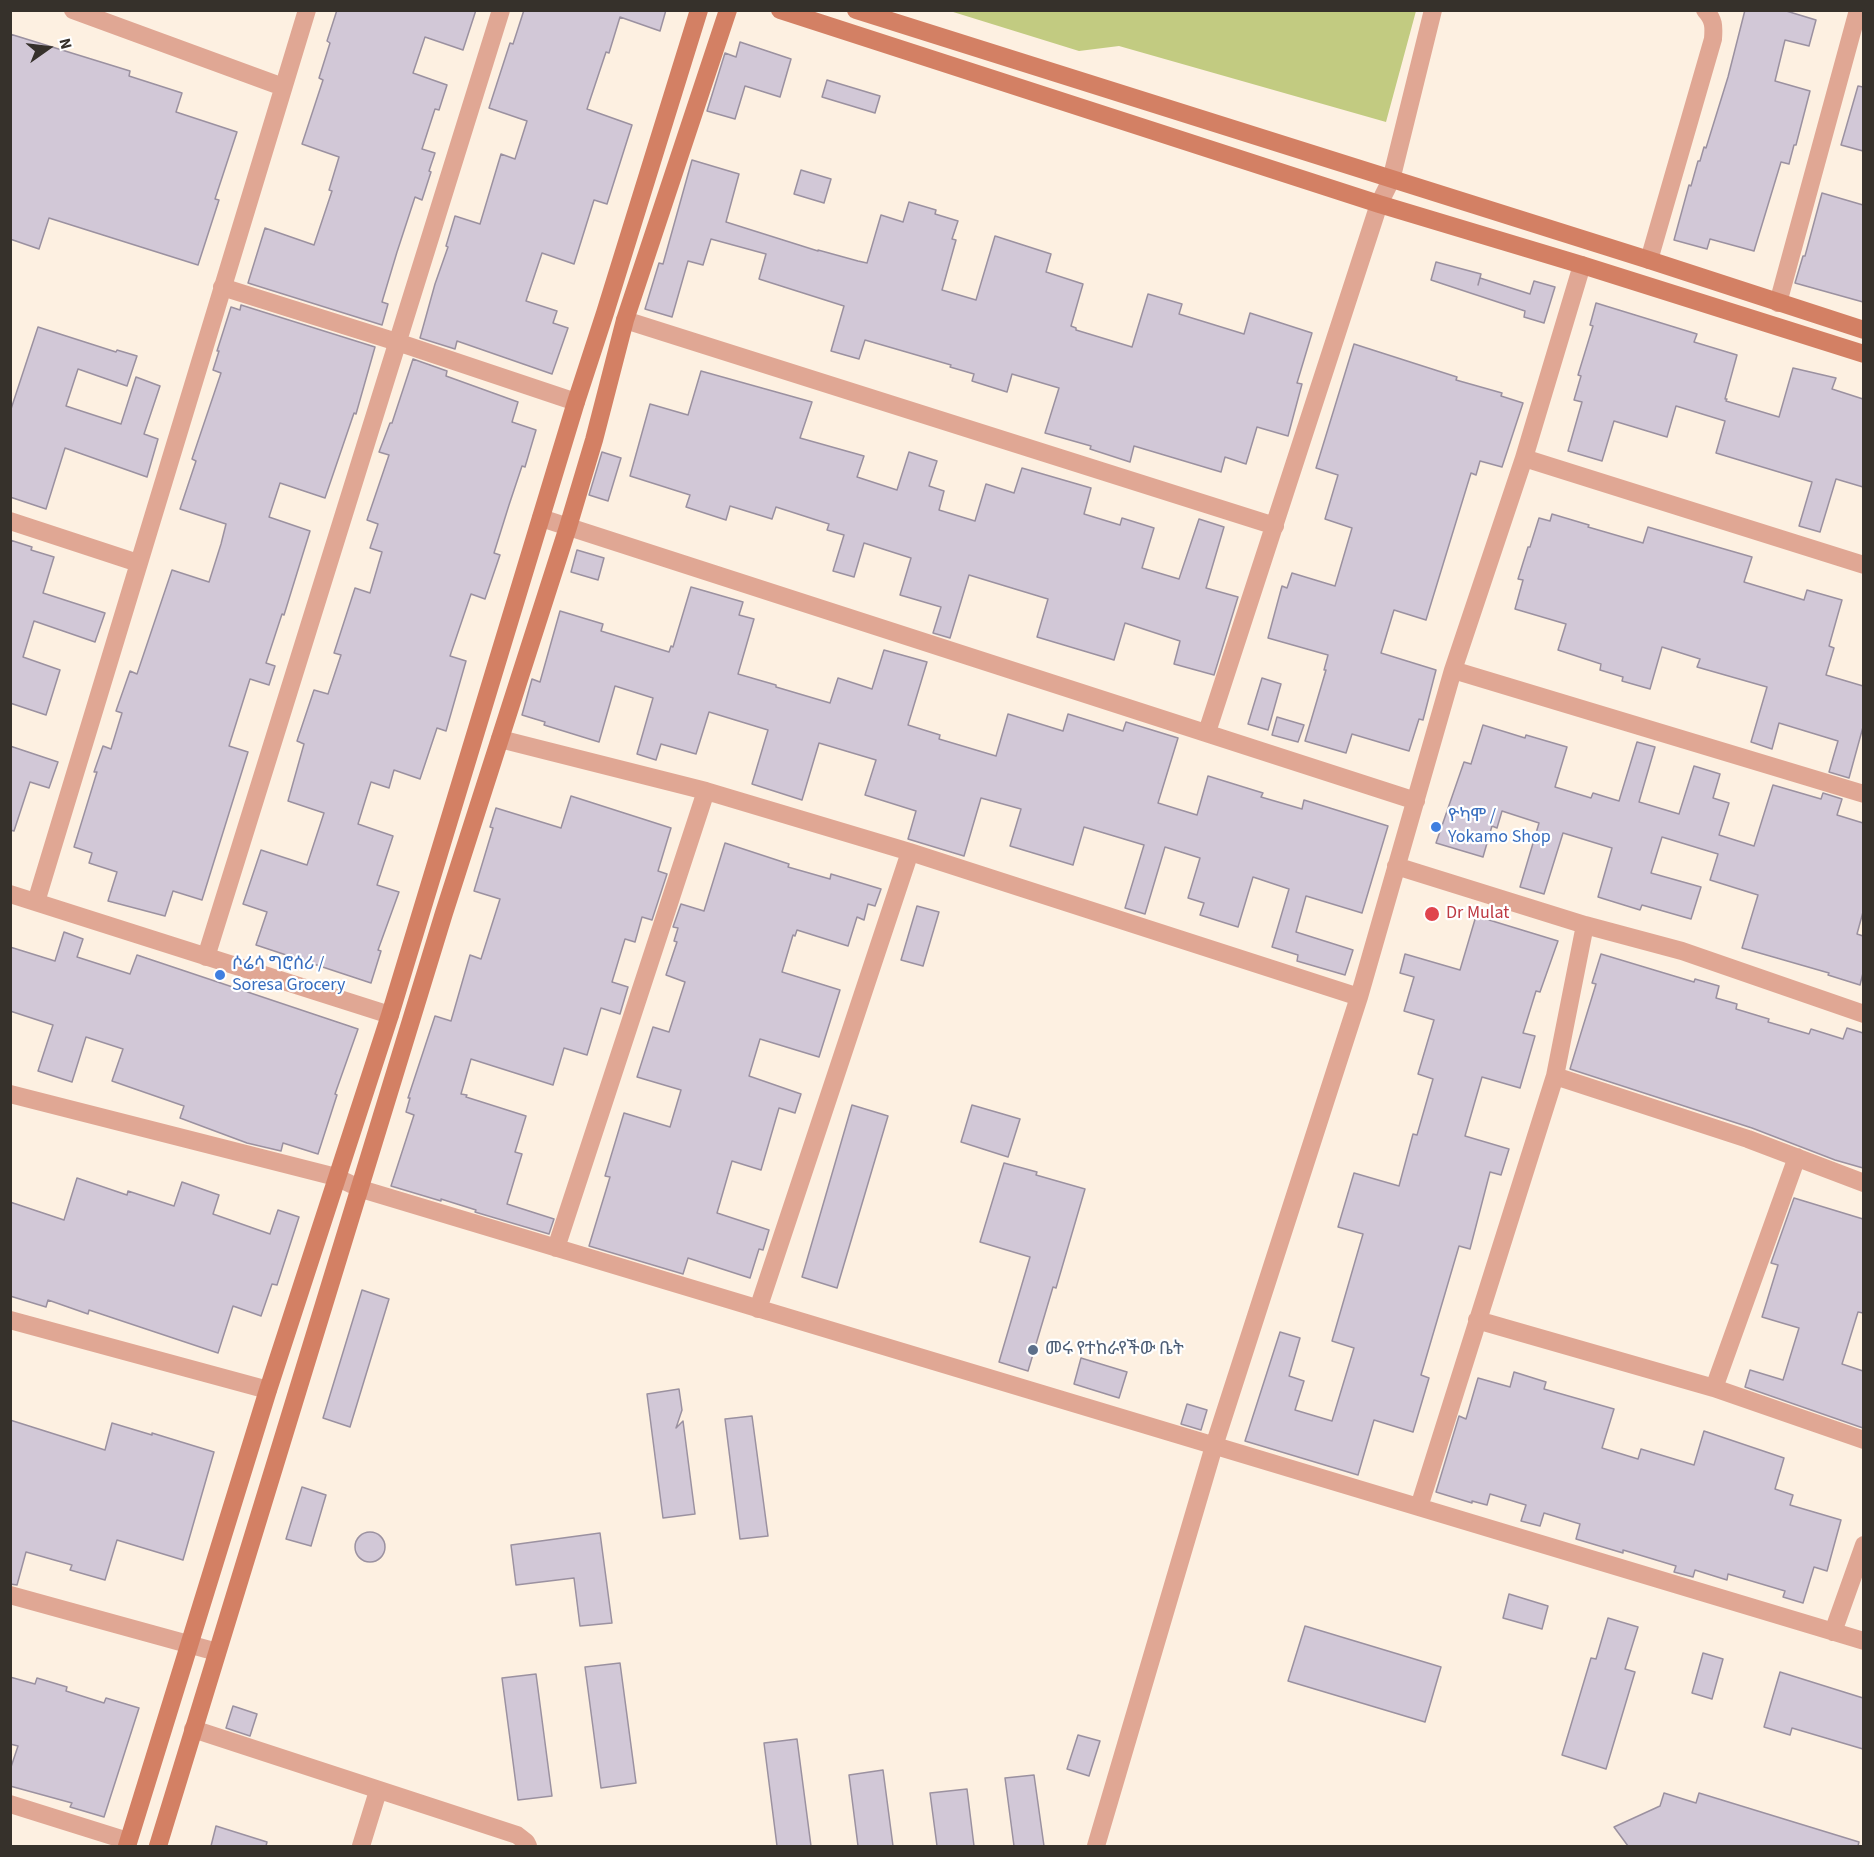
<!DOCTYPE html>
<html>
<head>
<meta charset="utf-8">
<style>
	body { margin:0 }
	#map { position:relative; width:1874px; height:1857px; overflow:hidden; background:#fdf0e1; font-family:"Source Sans 3",sans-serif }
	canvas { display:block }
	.frame { position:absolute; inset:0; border:12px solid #36312b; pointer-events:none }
	.north { position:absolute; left:18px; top:18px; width:60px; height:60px; -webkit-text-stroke:4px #fff; paint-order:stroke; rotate:76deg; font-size:16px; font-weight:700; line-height:24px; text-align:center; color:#36312b }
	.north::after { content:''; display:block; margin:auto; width:21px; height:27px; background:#36312b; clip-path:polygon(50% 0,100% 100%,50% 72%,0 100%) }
</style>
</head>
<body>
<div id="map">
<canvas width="1874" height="1857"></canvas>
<div class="frame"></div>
<div class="north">N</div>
</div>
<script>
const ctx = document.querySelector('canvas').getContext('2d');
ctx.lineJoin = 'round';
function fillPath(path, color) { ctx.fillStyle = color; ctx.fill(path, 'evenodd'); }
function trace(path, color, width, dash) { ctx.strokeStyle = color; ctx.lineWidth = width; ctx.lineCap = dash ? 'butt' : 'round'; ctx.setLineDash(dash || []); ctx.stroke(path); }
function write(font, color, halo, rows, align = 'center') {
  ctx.font = font + ' "Source Sans 3","Noto Sans Ethiopic",sans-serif'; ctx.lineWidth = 4.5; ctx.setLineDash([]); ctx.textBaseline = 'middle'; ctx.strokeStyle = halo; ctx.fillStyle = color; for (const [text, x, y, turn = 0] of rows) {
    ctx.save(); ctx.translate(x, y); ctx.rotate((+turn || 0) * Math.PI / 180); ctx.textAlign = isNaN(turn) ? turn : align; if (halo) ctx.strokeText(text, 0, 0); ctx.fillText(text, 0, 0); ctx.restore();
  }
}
fillPath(new Path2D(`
	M950 11H949H1416L1386 122 1119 46 1079 51Z`), '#c2cb81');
const building = new Path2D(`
	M337 10H476L463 50 425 37 413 73 447 85 439 110 435 109 422 149 435 153 429 171 431 172 422 200 415 197 397 252 382 302 388 304 382 325 248 283 265 228 314 245 332 191 329 190 339 157 302 144 323 80 319 78 330 43 327 41Z
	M524 10H666L660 31 620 17 609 53 606 52 587 109 632 125 607 204 594 200 574 264 542 253 526 301 557 311 553 323 568 328 552 374 457 341 455 349 420 338 435 284 448 247 446 246 455 216 480 224 501 154 515 159 527 121 489 108 510 43 513 44Z
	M1745 10H1783L1816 20 1809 46 1785 40 1775 81 1810 91 1796 145H1794L1789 164 1781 162 1754 251 1710 239 1707 249 1674 240 1689 185 1691 186 1698 161H1700L1704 147 1706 148 1728 77Z
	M10 34 130 71 129 76 182 93 176 112 237 132 215 199 219 200 198 265 49 218 39 249 10 239Z
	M740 42 791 59 780 97 745 86 735 119 707 111 725 53 736 57Z
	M827 80 880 96 875 113 822 97Z
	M1858 86 1863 87V151L1841 145Z
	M692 160 739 174 726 222 818 251V250L858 261 867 263 881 215 903 222 909 202 936 210 935 214 958 221 952 239 956 240 942 290 976 300 995 236 1051 254 1046 272 1083 284 1071 326 1076 328V330L1132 347 1148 294 1182 304 1179 314 1244 334 1250 313 1312 333 1297 383 1302 384 1288 436 1257 427 1246 464 1225 457 1221 472 1134 446 1130 462 1090 449 1091 446 1045 433 1059 388 1012 374 1007 392 972 381 974 374 950 367 951 365 865 340 859 359 831 351 844 306 759 279 766 254 711 239 703 265 688 261 672 317 645 309 659 263 663 264Z
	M801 170 831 179 824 203 794 194Z
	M1822 193 1863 205V302L1795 283 1803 256H1805Z
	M1436 262 1481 274 1478 285 1480 278 1530 294 1534 281 1555 287 1544 323 1524 317 1525 311 1431 280Z
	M1596 303 1697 334 1694 342 1737 355 1725 399H1727L1726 401 1779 417 1793 368 1836 378 1832 389 1863 399V487L1836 479 1820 532 1799 526 1812 482 1716 453 1725 421 1676 406 1667 437 1614 421 1602 461 1568 451 1582 402 1574 400 1581 376 1578 375 1593 326 1590 325Z
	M241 305 375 347 356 414 354 413 325 498 280 483 269 517 310 531 284 615 282 614 266 663 275 666 269 685 250 679 229 746 248 752 202 900 173 891 165 916 108 901 117 872 89 863 92 853 74 847 97 772H94L103 746 111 749 122 713 116 711 130 671 137 674 172 570 209 582 221 544 226 524 180 509 196 461 192 459 221 373 213 370 219 351H217L231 307 240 310Z
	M38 327 116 352 117 350 137 356 127 386 78 369 66 406 121 424 136 377 160 386 144 434 158 439 147 477 65 448 46 509 10 497V412Z
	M1354 344 1457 377 1456 380 1502 393 1501 396 1523 403 1502 467 1480 461 1476 475 1471 473 1426 620 1394 610 1381 653 1436 670 1423 720 1419 719 1409 751 1352 734 1346 753 1305 741 1326 670H1324L1328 655 1268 638 1282 586 1287 588 1292 573 1335 586 1352 528 1325 519 1338 475 1316 468Z
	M413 359 447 371 446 376 518 402 512 422 536 430 525 467 522 466 509 505 494 553 500 555 485 599 471 594 450 656 466 661 446 731 437 728 420 779 394 770 389 788 371 782 358 824 393 836 377 885 399 892 378 950 381 951 371 983 256 945 267 912 243 904 261 850 307 865 324 813 288 801 304 744 297 741 314 690 328 694 341 655 334 653 355 588 370 593 382 552 370 548 378 524 367 520 389 455 379 452 390 423H392Z
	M701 371 812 402 800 438 864 456 857 477 897 490 909 452 937 461 929 486 944 491 939 510 975 521 986 484 1014 493 1022 468 1091 488 1084 514 1120 525 1122 518 1154 528 1142 568 1179 579 1199 519 1224 527 1206 588 1238 597 1214 675 1174 664 1180 641 1125 623 1114 660 1037 637 1048 599 969 575 950 638 933 633 941 607 900 595 911 558 864 543 854 577 833 571 844 535 827 530 829 524 776 507 772 519 730 506 726 520 686 507 690 495 630 476 650 404 688 415Z
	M602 452 621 458 608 501 589 495Z
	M1552 514 1589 525 1588 527 1643 543 1648 527 1752 557 1744 582 1804 600 1807 590 1842 600 1829 646 1834 648 1826 675 1863 686V727L1849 778 1829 772 1838 741 1779 723 1772 749 1751 742 1767 687 1697 667 1700 659 1662 647 1650 689 1622 681 1623 677 1600 670 1601 664 1558 650 1566 624 1515 609 1523 580 1518 579 1528 547H1530L1539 518 1550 521Z
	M10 540 32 547 31 550 54 557 43 593 105 613 95 642 34 621 23 657 60 670 46 715 10 703Z
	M577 550 604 558 598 580 571 572Z
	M691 587 743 602 739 615 754 619 738 674 776 685V687L830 703 838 678 872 689 884 650 927 662 908 725 940 735 939 739 996 756 1008 714 1063 731 1068 714 1123 731 1126 722 1178 738 1158 803 1197 815 1208 776 1263 793 1261 797 1302 809 1304 800 1388 826 1362 913 1306 896 1296 932 1353 950 1345 975 1297 961 1298 955 1272 947 1289 889 1253 877 1238 927 1200 915 1204 903 1188 898 1200 858 1165 847 1145 914 1125 908 1144 845 1084 827 1073 865 1010 846 1021 809 981 798 964 856 908 839 916 811 865 795 876 760 819 743 802 800 752 784 768 730 709 712 696 754 661 744 656 760 637 754 653 698 615 686 599 742 544 725 545 722 522 715 532 679 540 682 560 611 603 624 601 631 669 652 671 646 673 647Z
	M1262 678 1281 684 1268 730 1248 724Z
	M1277 717 1304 725 1298 742 1272 735Z
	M1483 725 1525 738 1526 735 1567 747 1555 787 1591 798 1593 793 1619 801 1637 742 1655 747 1639 802 1679 814 1694 766 1720 774 1713 798 1729 803 1719 835 1754 846 1773 785 1821 799 1823 793 1842 799 1837 815 1863 823V912L1857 934 1863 936V973L1860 985 1828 975 1829 973 1742 948 1758 895 1710 880 1718 854 1662 837 1651 873 1701 887 1691 919 1642 905 1640 910 1598 897 1612 848 1563 833 1544 894 1520 887 1539 823 1502 811 1497 828 1492 826 1483 857 1436 843 1464 762 1471 764Z
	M10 746 58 762 49 788 30 782 14 831 10 830Z
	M571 796 671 828 658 871 667 874 652 920 642 917 635 942 625 939 612 982 628 987 620 1014 601 1008 587 1055 564 1048 553 1085 471 1059 461 1094 467 1095 466 1097 526 1116 515 1152 522 1154 507 1204 554 1219 549 1234 475 1212 476 1210 441 1199V1201L391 1186 414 1115 406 1112 410 1098H408L435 1016 451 1021 470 955 481 959 500 899 474 891 493 828 490 827 496 808 561 828Z
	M725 843 789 864 788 867 830 879 831 874 881 889 875 906 868 904 864 920 857 917 848 946 797 930 795 936 793 935 782 972 840 990 819 1057 760 1039 749 1076 801 1094 795 1113 779 1108 761 1170 732 1161 717 1213 769 1230 763 1250 759 1249 750 1278 688 1258 683 1274 589 1246 610 1177 605 1176 624 1113 670 1127 681 1090 637 1077 653 1027 669 1032 685 982 666 975 677 942 674 941 678 928 673 927 681 904 704 911Z
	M917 906 939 912 923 966 901 960Z
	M1476 916 1558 941 1540 992 1536 991 1523 1033 1535 1036 1520 1088 1482 1077 1465 1136 1509 1149 1501 1175 1490 1172 1470 1249 1459 1246 1421 1375 1429 1378 1413 1432 1374 1420 1358 1475 1245 1441 1280 1332 1300 1338 1289 1376 1304 1381 1295 1410 1332 1421 1354 1348 1332 1341 1363 1234 1338 1227 1354 1173 1399 1186 1413 1134 1417 1135 1433 1079 1418 1074 1434 1020 1404 1011 1414 977 1400 973 1405 954 1460 970Z
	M64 932 83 939 77 957 130 974 137 955 358 1029 335 1094 337 1095 318 1154 283 1143 281 1151 247 1143 180 1118 184 1106 112 1081 123 1049 86 1037 72 1082 38 1071 53 1025 10 1011V947L55 961Z
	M1601 954 1694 982 1695 979 1719 986 1716 998 1737 1004 1736 1009 1769 1019 1768 1022 1809 1034 1811 1029 1843 1039 1847 1028 1863 1033V1168L1835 1160 1752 1128 1570 1069 1596 984 1592 983Z
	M852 1105 888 1116 837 1288 802 1277Z
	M972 1105 1020 1119 1008 1157 961 1142Z
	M1004 1163 1037 1172 1036 1175 1085 1189 1056 1288 1053 1287 1028 1371 999 1362 1030 1257 980 1242Z
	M77 1178 127 1195 128 1191 174 1206 182 1182 219 1195 213 1214 270 1234 278 1210 299 1217 277 1285 272 1284 261 1316 233 1306 218 1353 89 1310 88 1314 48 1300 46 1307 10 1296V1202L64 1220Z
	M1794 1198 1863 1219V1313L1858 1312 1842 1364 1863 1371V1428L1745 1387 1750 1370 1783 1380 1799 1328 1762 1317 1778 1265 1771 1263Z
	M362 1290 389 1299 350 1427 323 1418Z
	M1081 1358 1127 1372 1119 1398 1074 1384Z
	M1514 1372 1546 1382 1544 1389 1614 1409 1602 1448 1638 1459 1641 1449 1694 1465 1704 1431 1784 1458 1775 1489 1793 1495 1790 1505 1841 1520 1827 1571 1814 1567 1803 1603 1783 1597 1785 1591 1728 1574 1727 1580 1695 1570 1693 1577 1674 1572 1676 1566 1623 1550V1553L1576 1539 1580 1524 1544 1513 1540 1526 1521 1521 1526 1505 1490 1494 1487 1505 1472 1501V1503L1436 1492 1459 1416 1466 1419 1478 1378 1510 1387Z
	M679 1389 682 1410 676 1428 683 1421 695 1514 663 1518 647 1394Z
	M1187 1404 1207 1410 1201 1430 1181 1424Z
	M752 1416 768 1536 740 1539 725 1419Z
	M10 1420 105 1450 112 1423 152 1435V1433L214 1452 183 1560 117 1540 105 1580 70 1570 72 1565 26 1552 17 1585 10 1584Z
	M302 1487 326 1495 311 1546 286 1539Z
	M355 1547a15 15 0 1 1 30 0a15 15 0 1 1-30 0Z
	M600 1533 612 1623 580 1626 574 1578 516 1585 511 1545Z
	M1509 1594 1548 1606 1542 1629 1503 1618Z
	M1608 1618 1638 1627 1625 1669 1635 1672 1606 1769 1562 1755 1591 1658 1596 1659Z
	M1305 1626 1441 1667 1425 1722 1288 1681Z
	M1703 1653 1723 1659 1712 1699 1692 1693Z
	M620 1663 636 1783 601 1788 585 1667Z
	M1780 1672 1863 1698V1749L1792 1728 1790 1735 1764 1727Z
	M536 1674 552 1796 518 1800 502 1678Z
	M10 1677 35 1684 37 1678 67 1687 66 1691 104 1703 106 1698 139 1708 104 1817 70 1807 72 1803 10 1786V1770L18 1746 10 1744Z
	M233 1706 257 1714 250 1736 226 1728Z
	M1078 1735 1100 1741 1089 1776 1067 1769Z
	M797 1739 811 1846H777L764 1743Z
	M883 1770 893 1846H858L849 1775Z
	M1034 1775 1044 1846H1014L1005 1778Z
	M967 1789 974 1846H937L930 1793Z
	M1664 1793 1696 1803 1699 1793 1859 1842 1858 1846H1628L1614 1827 1660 1806Z
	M216 1826 267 1842 266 1846H211Z`);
fillPath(building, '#d2c8d7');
trace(building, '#9b91a0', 1.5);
trace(new Path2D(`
	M73 10 283 87
	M1649 260 1713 39C1714 26 1714 20 1705 10
	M222 287 397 342 576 402
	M1778 303 1858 10
	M625 320 1275 526
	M1524 458 1864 565
	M541 518 1416 801
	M10 521 138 563
	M1453 670 1864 794
	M1207 732 1379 204 1391 180 1433 10
	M500 739 706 791 910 852 1359 997
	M1396 866 1585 925 1682 951 1864 1014
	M10 894 390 1015
	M36 902 307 10
	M206 957 501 10
	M1555 1076 1748 1139 1864 1183
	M10 1094 336 1177 361 1189 1864 1641
	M556 1248 706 791
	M758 1309 910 852
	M10 1320 268 1390
	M1477 1320 1714 1388 1864 1440
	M1714 1388 1797 1157
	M1419 1507 1555 1076 1585 925
	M10 1595 217 1652
	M1833 1632 1864 1545
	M193 1729 517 1835 526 1842 528 1846
	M10 1804 128 1841
	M361 1846 378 1791
	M1096 1846 1214 1446 1359 997 1453 670 1524 458 1582 265`), '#e0a794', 18);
trace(new Path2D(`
	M780 10 1379 204 1582 265 1864 354
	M856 10 1649 260 1864 330
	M127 1846 268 1390 390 1015 576 402 605 313 699 10
	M158 1846 444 913 568 527 594 440 625 320 728 10`), '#d38064', 18);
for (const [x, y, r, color] of [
	[1436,827,6,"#3f7fe0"],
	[1432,914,8,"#e0444e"],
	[220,975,6,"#3f7fe0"],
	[1033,1350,6,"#5c6f8a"]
]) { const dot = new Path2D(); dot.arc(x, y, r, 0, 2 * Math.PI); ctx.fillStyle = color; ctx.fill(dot); trace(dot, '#fff', 2); }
write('18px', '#366cbe', '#fff', [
	["ዮካሞ /",1448,817],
	["Yokamo Shop",1448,838],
	["ሶሬሳ ግሮሰሪ /",232,965],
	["Soresa Grocery",232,986]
], 'left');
write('18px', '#be3a42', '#fff', [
	["Dr Mulat",1446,914]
], 'left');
write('18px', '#4e5e75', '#fff', [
	["መሩ የተከራየችው ቤት",1045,1350]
], 'left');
</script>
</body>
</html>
